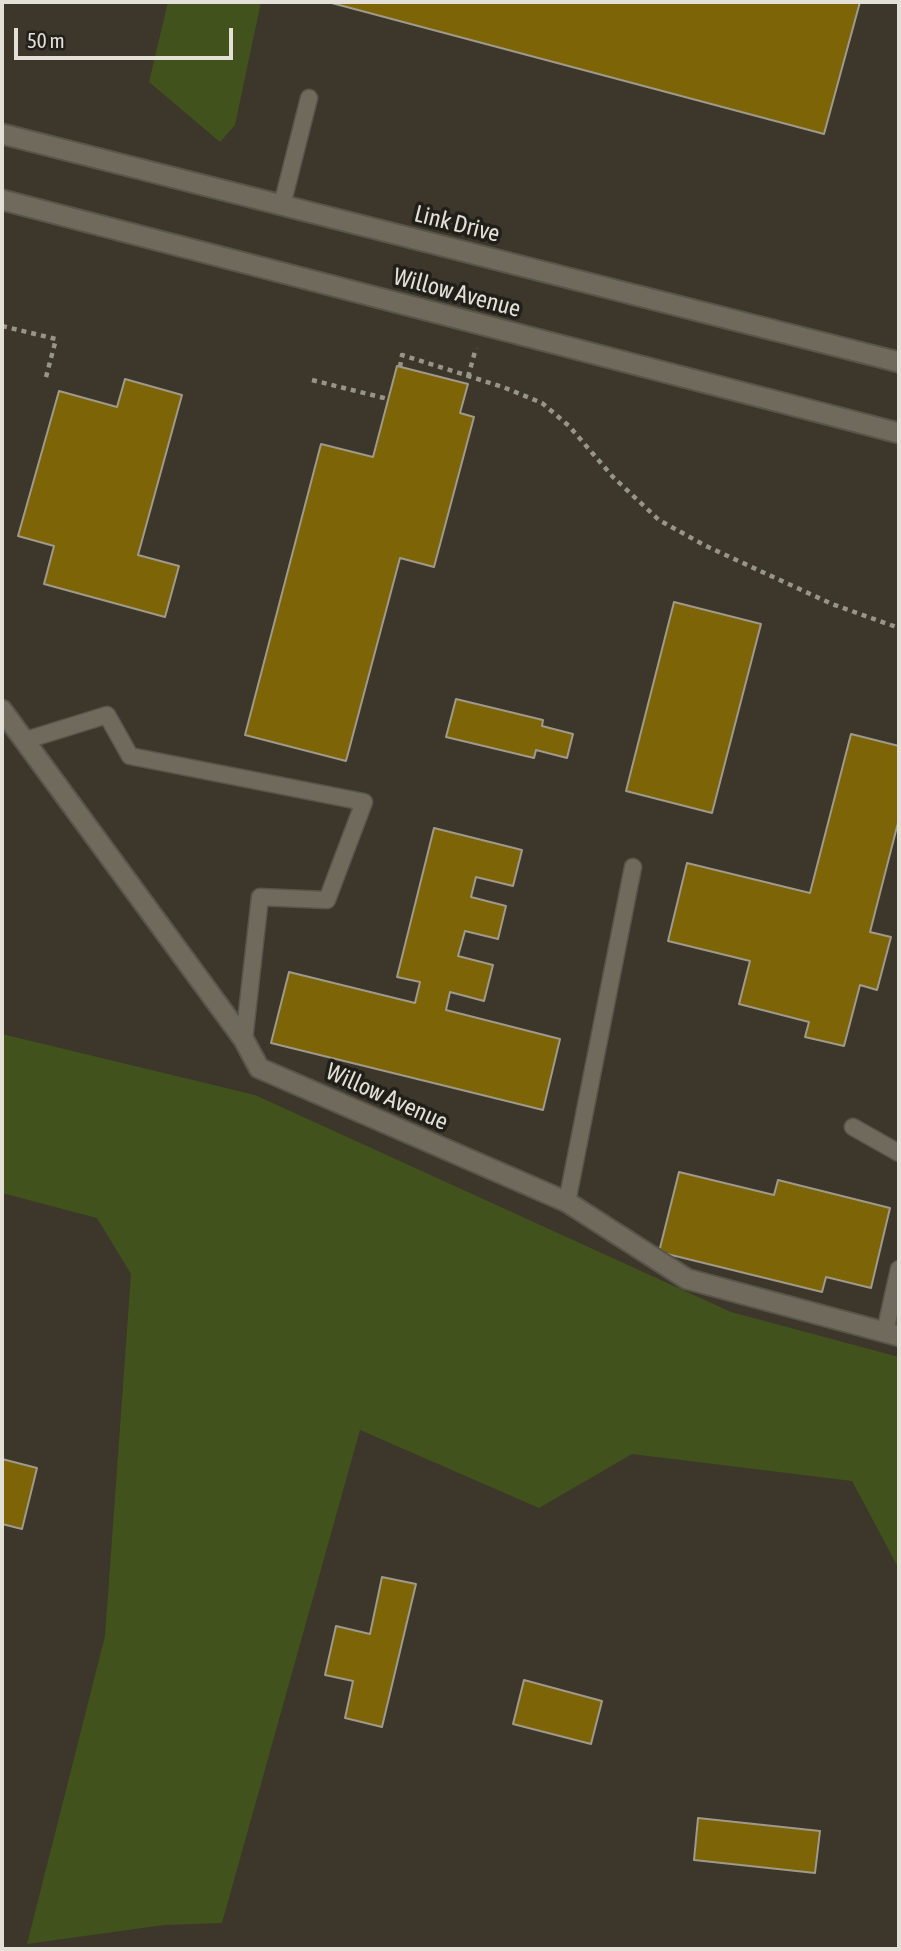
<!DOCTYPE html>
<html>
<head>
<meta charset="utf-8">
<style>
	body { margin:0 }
	#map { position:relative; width:901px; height:1951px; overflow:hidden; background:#3c372a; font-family:"Asap Condensed",sans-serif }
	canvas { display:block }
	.frame { position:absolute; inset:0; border:4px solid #e2e0d7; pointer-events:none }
	.scale { position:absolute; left:14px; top:28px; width:219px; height:32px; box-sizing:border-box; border:4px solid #e2e0d7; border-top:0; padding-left:9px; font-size:21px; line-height:24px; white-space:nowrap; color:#e2e0d7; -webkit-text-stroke:5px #211f19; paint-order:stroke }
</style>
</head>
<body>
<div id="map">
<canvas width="901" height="1951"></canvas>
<div class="frame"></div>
<div class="scale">50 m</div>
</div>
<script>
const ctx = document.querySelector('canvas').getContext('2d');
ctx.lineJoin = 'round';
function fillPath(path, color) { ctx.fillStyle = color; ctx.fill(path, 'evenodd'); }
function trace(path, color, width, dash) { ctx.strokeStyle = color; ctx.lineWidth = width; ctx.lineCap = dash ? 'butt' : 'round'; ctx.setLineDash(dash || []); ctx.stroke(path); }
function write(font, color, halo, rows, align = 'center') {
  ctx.font = font + ' "Asap Condensed",sans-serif'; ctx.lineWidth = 7; ctx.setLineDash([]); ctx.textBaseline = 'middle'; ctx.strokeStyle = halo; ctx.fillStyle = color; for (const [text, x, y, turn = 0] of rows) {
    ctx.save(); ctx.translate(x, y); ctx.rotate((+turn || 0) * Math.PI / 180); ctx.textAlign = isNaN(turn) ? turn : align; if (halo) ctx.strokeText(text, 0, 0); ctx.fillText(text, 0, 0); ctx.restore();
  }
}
fillPath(new Path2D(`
	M168 2H261L235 125 220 142 149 82Z
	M2 1034 255 1095 731 1312 899 1357V1569L852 1481 632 1454 539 1508 360 1430 222 1923 164 1925 27 1944 105 1636 131 1274 97 1218 2 1193Z`), '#41521d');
const building = new Path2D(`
	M328 2H860L824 134Z
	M397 366 468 384 460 413 474 417 434 567 400 558 346 761 245 735 321 444 373 457Z
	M125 379 182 395 138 555 179 566 165 617 44 584 54 546 18 536 59 391 117 407Z
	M674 602 761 624 712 813 626 791Z
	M456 699 543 720 542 726 573 734 567 758 536 750 534 758 446 737Z
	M851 734 899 746V819L870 932 891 937 877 990 860 985 844 1046 805 1037 809 1022 739 1004 750 961 668 941 687 863 810 893Z
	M434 828 522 850 513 886 476 877 471 897 506 906 498 939 465 931 458 956 493 965 484 1001 450 992 446 1010 560 1039 543 1110 271 1043 289 972 415 1003 420 982 397 977Z
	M679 1172 774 1195 778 1180 890 1208 871 1288 826 1277 822 1292 659 1252Z
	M2 1459 37 1468 22 1529 2 1524Z
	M382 1577 416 1584 382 1727 345 1718 353 1681 325 1675 336 1626 370 1634Z
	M524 1680 602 1701 591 1744 513 1724Z
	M698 1818 820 1831 815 1873 694 1860Z`);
fillPath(building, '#7d6507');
trace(building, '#9f9a8b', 2);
const service = new Path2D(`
	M282 205 309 98
	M23 741 107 715 130 756 364 802 327 900 260 897 244 1040
	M853 1127 899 1153
	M567 1202 633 867
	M885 1332 899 1269`);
const minor = new Path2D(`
	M2 134 899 362
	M2 200 899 433
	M2 710 244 1040 259 1068 567 1202 687 1279 899 1336`);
trace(service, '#585549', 19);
trace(minor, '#585549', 23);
trace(new Path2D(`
	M2 326 56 339 45 381
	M400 367 402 355 503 387 542 403 569 426 613 477 659 520 706 546 832 604 899 628
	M468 377 476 348
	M312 380 388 399`), '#979489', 4.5, [5, 5]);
trace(service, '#6f6a5c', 16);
trace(minor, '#6f6a5c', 19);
write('24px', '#e2e0d7', '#211f19', [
	["Link Drive",457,224,14],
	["Willow Avenue",457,293,15],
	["Willow Avenue",387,1097,24]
]);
</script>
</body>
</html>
